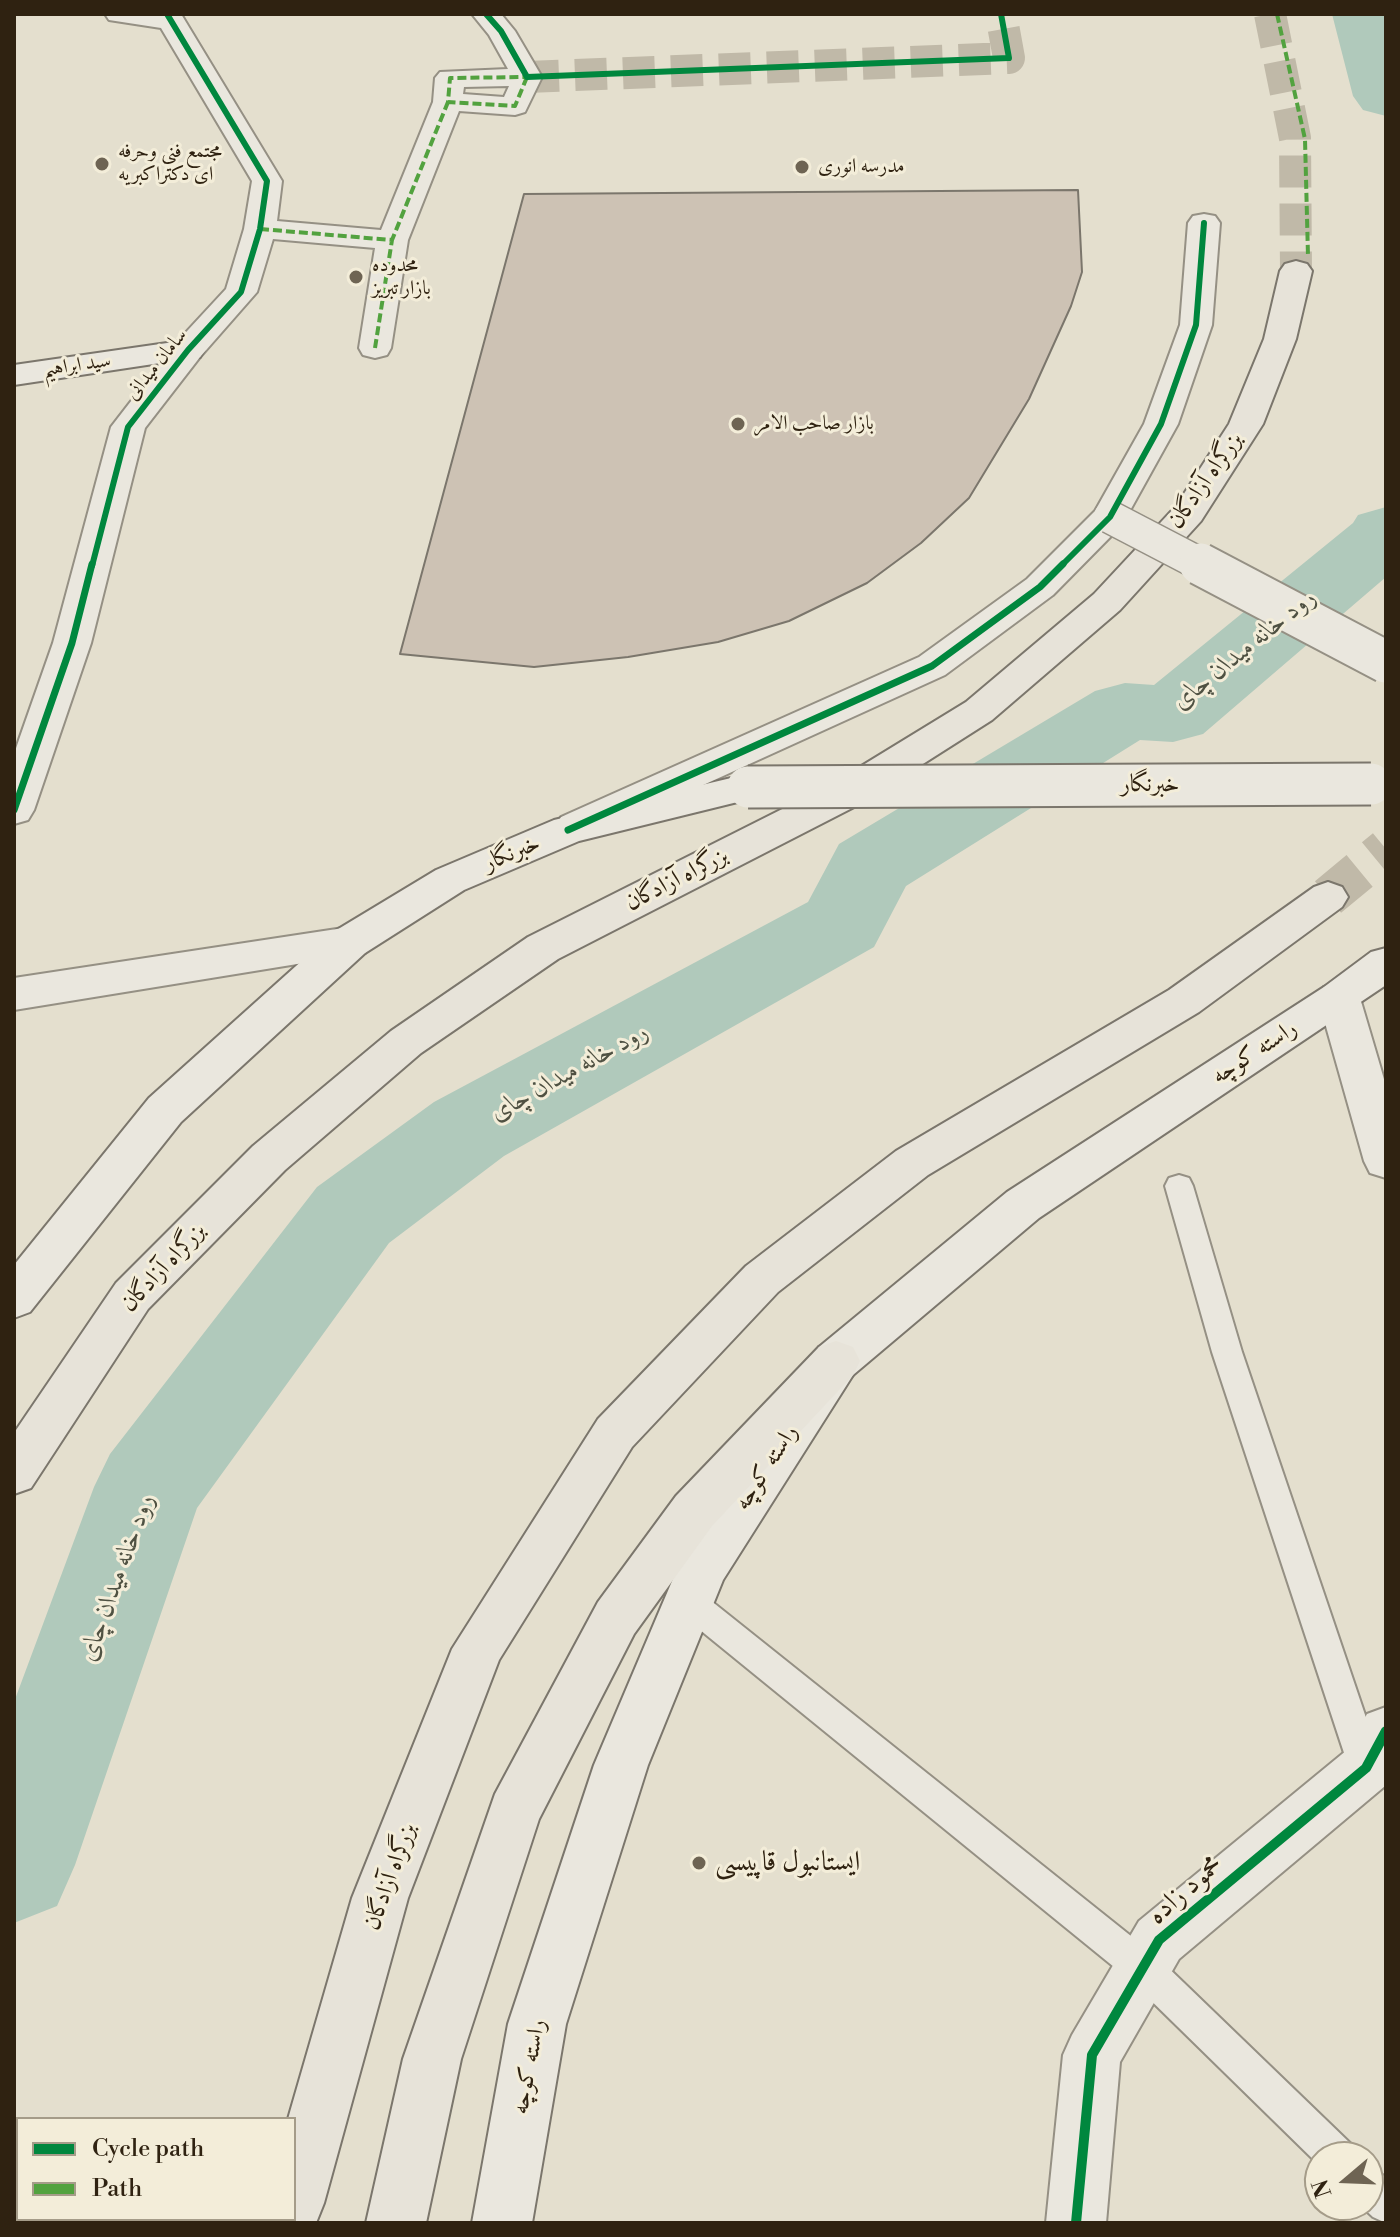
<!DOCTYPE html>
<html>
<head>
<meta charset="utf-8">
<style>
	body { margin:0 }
	#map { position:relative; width:1400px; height:2237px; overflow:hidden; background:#e4dfce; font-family:"Libre Bodoni",serif }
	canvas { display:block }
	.frame { position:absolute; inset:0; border:16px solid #2f2211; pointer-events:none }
	.legend { position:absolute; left:16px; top:2117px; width:280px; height:104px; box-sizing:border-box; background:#f3edd9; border:2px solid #a59c89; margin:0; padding:10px 14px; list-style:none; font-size:24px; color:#2f2211 }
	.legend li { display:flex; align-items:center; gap:16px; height:40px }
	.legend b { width:40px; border:2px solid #a59c89 }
	.north { position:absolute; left:1304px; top:2141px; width:80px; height:80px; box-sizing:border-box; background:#f3edd9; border:2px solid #a59c89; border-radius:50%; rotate:251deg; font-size:22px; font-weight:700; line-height:32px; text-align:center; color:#2f2211 }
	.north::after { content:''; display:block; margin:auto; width:28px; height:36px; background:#6e6453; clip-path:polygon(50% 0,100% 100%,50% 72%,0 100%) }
</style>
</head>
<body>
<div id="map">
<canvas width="1400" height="2237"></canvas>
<div class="frame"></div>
<ul class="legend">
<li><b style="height:10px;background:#00873e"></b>Cycle path</li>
<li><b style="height:10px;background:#52a23f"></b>Path</li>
</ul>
<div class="north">N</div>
</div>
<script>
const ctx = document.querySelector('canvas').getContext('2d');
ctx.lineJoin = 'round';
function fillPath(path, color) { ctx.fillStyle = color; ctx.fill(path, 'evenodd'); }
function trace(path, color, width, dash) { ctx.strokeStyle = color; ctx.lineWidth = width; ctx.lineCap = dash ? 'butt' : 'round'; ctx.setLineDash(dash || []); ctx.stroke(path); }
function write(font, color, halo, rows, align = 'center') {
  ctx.font = font + ' "Libre Bodoni",Amiri,serif'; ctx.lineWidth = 6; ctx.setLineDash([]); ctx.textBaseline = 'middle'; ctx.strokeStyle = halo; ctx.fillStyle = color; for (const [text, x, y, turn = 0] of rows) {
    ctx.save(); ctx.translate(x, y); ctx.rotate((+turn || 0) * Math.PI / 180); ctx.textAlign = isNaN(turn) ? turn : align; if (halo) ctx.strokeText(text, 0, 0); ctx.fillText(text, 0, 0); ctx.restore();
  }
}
fillPath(new Path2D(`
	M1332 14H1386V116L1363 110 1353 96Z
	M1386 507V577L1203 734 1173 742 1140 740 906 886 874 947 504 1156 389 1243 197 1508 75 1865 57 1906 14 1923V1702L94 1487 110 1454 317 1187 434 1102 808 902 839 844 1095 691 1125 683 1154 685 1353 523 1358 515Z`), '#b0c9bb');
const building = new Path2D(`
	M1078 190 1082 272 1071 306 1029 399 969 498 921 543 867 583 789 621 718 642 628 657 534 667 400 654 524 194Z`);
fillPath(building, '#cdc2b4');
trace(building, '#7b766c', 2);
trace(new Path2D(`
	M527 77 1009 58 1001 14`), '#c0b9a8', 32, [32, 16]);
trace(new Path2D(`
	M1270 14 1295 138 1296 271`), '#c0b9a8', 32, [32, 16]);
trace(new Path2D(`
	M1328 897 1386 849`), '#c0b9a8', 41, [41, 20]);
const lane = new Path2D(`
	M1179 1175 1189 1178 1193 1186 1242 1352 1383 1768 1378 1779 1366 1784 1354 1779 1349 1768 1212 1352 1165 1186 1169 1178Z
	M689 1588 700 1592 1156 1956 1351 2144 1357 2157H1320V2166L1130 1980 678 1612 673 1602 678 1592Z
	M1368 2167 1386 2177V2223L1373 2217 1360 2205H1368Z`);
const street = new Path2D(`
	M105 14H181L282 181 277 221 381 230 433 102 435 78 440 72 508 69 489 35 472 14H501L515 31 542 77 525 112 515 115 459 111 408 240 391 348 387 355 375 358 363 355 359 348 375 248 273 239 257 292 200 357 145 428 91 643 34 810 28 820 14 824V754L53 643 111 427 176 343 226 289 244 229 252 181 161 28 109 20ZM509 86 504 97 463 94 464 87Z
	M1204 214 1215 216 1220 223 1212 325 1178 424 1122 525 1053 595 945 675 589 837 575 841 561 837 555 827 561 817 919 657 1027 579 1095 511 1144 424 1180 325 1188 223 1193 216Z
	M350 927 365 931 371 942 365 953 14 1010V978Z
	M1339 982 1354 987 1360 998 1386 1086V1178L1370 1173 1364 1161 1318 998 1324 987Z
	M1386 1707 1385 1786 1179 1959 1120 2062 1106 2223H1046L1063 2055 1072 2035 1139 1921 1347 1750 1367 1714Z`);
const secondary = new Path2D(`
	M188 340 200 343 204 350 200 357 14 385V365Z
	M748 774 762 778 768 787 762 796 579 841 464 890 365 953 181 1122 30 1312 14 1318V1265L149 1098 335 931 436 870 554 820Z
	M1386 948V985L1039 1218 853 1375 723 1580 648 1765 566 2024 532 2223H472L508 2024 594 1765 684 1553 819 1347 1007 1192 1324 987 1371 952Z`);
const highway = new Path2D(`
	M1296 261 1307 264 1312 271 1296 339 1263 424 1201 521 1120 610 992 720 860 804 558 959 421 1053 285 1170 148 1309 31 1488 14 1494V1433L116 1283 253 1146 391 1031 528 937 832 784 966 702 1094 594 1176 506 1229 424 1264 339 1280 271 1285 264Z
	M1328 882 1342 887 1348 897 1342 907 1199 1012 928 1175 778 1292 632 1447 499 1660 408 1898 324 2203 316 2223H272L271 2219H294V2119H288L352 1898 452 1649 598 1419 746 1266 896 1151 1169 990 1314 887Z
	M836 1341 853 1347 860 1361 853 1375 712 1526 634 1634 539 1819 461 2059 426 2223H366L403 2059 495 1794 598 1602 676 1496 819 1347Z`);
trace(lane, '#959084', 4);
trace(street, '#959084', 4);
trace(secondary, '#7b766c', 4);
trace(highway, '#7b766c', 4);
fillPath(lane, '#eae7de');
fillPath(street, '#eae7de');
fillPath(secondary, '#eae7de');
fillPath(highway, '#e7e3d9');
const streetBridgeFar1 = new Path2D(`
	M1110 517 1204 566`);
const streetBridge = new Path2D(`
	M1200 564 1386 662`);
const secondaryBridge = new Path2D(`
	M748 787 1371 784`);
trace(streetBridgeFar1, '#959084', 35, []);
trace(streetBridge, '#959084', 45, []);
trace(secondaryBridge, '#7b766c', 45, []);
trace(streetBridgeFar1, '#eae7de', 32);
trace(streetBridge, '#eae7de', 41);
trace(secondaryBridge, '#eae7de', 41);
trace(new Path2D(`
	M1277 14 1305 139 1308 256
	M527 77 515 106 448 102 450 78Z
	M260 229 392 240 448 102
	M375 348 392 240`), '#52a23f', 4, [9, 4]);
trace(new Path2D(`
	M486 14 501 31 527 77 1009 58 1001 14
	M92 566 128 427 188 350 241 292 260 229 267 181 167 14
	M1061 566 1110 517 1161 424 1196 325 1204 223`), '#00873e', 6);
trace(new Path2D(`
	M14 810 72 643 92 564
	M568 830 932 666 1040 587 1063 564`), '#00873e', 7);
trace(new Path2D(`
	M1076 2223 1092 2055 1159 1940 1366 1768 1386 1731`), '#00873e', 10);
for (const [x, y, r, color] of [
	[102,164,8,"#6e6453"],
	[802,167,8,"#6e6453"],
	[356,277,8,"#6e6453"],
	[738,424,8,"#6e6453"],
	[699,1863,8,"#6e6453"]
]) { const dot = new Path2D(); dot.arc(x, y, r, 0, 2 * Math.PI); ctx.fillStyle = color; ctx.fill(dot); trace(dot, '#f3edd9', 3); }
write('20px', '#2f2211', '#f3edd9', [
	["مجتمع فنی وحرفه",118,152],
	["ای دکتراکبریه",118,175],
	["مدرسه انوری",818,167],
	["محدوده",372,266],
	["بازار تبریز",372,289],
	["بازار صاحب الامر",754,424]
], 'left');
write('20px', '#2f2211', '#f3edd9', [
	["سامان میدانی",157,365,-51],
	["سید ابراهیم",77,366,-8]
]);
write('24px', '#2f2211', '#f3edd9', [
	["بزرگراه آزادگان",1206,481,-55],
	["خبرنگار",1150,785],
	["خبرنگار",512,854,-23],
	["بزرگراه آزادگان",677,880,-27],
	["راسته کوچه",1255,1053,-33],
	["بزرگراه آزادگان",164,1268,-47],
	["راسته کوچه",767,1468,-57],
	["بزرگراه آزادگان",391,1877,-70],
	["راسته کوچه",530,2067,-79]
]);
write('italic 26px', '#4f5142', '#f3edd9', [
	["رود خانه میدان چای",1245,650,-39],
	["رود خانه میدان چای",570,1073,-29],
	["رود خانه میدان چای",118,1578,-70]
]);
write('28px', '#2f2211', '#f3edd9', [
	["ایستانبول قاپیسی",715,1863]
], 'left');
write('28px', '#2f2211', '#f3edd9', [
	["محمود زاده",1186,1891,-41]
]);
</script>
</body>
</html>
